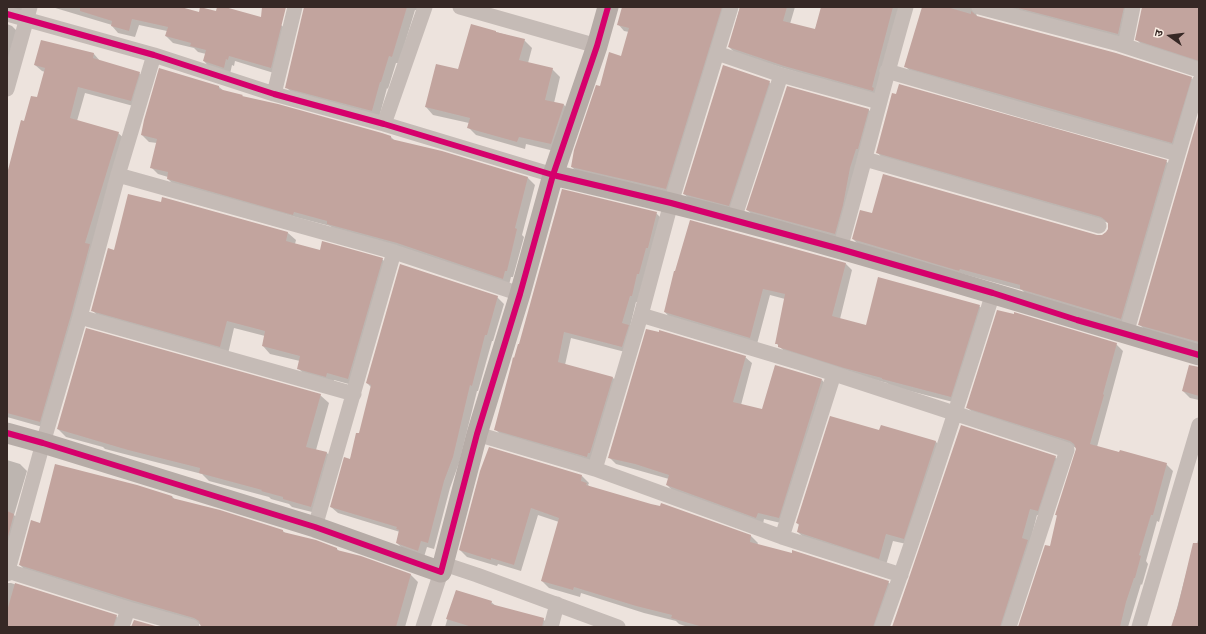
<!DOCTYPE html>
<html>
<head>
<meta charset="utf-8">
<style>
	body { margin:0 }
	#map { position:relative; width:1206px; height:634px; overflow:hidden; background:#ede3dd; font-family:Quicksand,"Noto Sans Devanagari",sans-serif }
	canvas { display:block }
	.frame { position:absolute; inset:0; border:8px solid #362825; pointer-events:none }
	.north { position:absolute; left:1150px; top:16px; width:40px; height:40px; -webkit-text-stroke:3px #faede3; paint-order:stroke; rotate:284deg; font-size:11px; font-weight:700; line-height:16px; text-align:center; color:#362825 }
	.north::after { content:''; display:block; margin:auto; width:14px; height:18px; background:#362825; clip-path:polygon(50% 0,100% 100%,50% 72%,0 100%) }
</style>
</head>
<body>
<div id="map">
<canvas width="1206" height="634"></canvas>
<div class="frame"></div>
<div class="north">उ</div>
</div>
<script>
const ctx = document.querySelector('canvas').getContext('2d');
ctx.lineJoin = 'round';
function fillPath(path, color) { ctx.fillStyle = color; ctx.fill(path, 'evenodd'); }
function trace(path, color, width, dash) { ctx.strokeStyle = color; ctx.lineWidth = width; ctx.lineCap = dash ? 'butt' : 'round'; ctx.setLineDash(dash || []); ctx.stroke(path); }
fillPath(new Path2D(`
	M7 7H27L25 14Z
	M52 7H178L200 13 217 12 218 7H221L281 25 288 31 277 74 235 61 234 66 232 65 230 74 210 68 204 61 206 54 198 52 194 48 173 43 166 36 167 31 139 25 135 37 118 33 112 26V25Z
	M309 7H419L418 11 415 10 399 63H396L388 89 387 88 379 118 293 94 286 87Z
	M623 7H731L672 195 578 173 572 167 600 87 622 57 629 32 624 31 618 24Z
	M740 7H795L790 24 815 30 822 7H901L880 97 736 54 729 47Z
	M923 7H979L976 12 977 17 1191 78 1198 85 1178 149 912 73 905 66Z
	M998 7H1133L1125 40Z
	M1143 7H1199V64L1143 46 1137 40Z
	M7 24 12 26 18 32 7 77Z
	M496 32 524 40 532 48 528 63 552 69 560 77 554 103 564 105 572 113 558 152 526 144 525 149 476 135 468 127 469 123 433 115 426 107Z
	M94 54 100 61 139 73 146 79 137 107 85 93 77 121 118 133 125 139 46 428 7 417V175L24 122 38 99 45 72 42 71 35 65Z
	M769 82 776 88 735 212 691 200 684 194Z
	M219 87 224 91 242 96 244 98 391 137 395 141 441 152 528 178 535 185 522 235 524 237 513 277H511L509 285 335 230 330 226 175 186 168 179V177L158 174 151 167 157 143 149 142 142 135Z
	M868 109 875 116 841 240 754 216 747 210Z
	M1199 118V346L1146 331 1139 324Z
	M877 152 1166 161 1173 168 1127 325 1027 295 1022 290 860 246 853 239 873 214 1096 236H1101L1106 233 1109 228V223L883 159Z
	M163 198 288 233 296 240 295 244 321 251 382 259 390 267 356 386 334 380 333 384 306 376 298 368 300 361 270 354 263 346 265 336 234 328 228 354 100 318 92 310 114 251 162 203Z
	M656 213 663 220 639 302H636L630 327 629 353 571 338 565 365 613 378 620 384 594 464 502 436 495 429 513 362Z
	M846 264 852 270 840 319 867 326 979 306 986 312 957 403 890 386 887 383 852 374 786 353 776 343 785 299 770 295 757 344 671 319 665 312Z
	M497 297 504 304 493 341H492L478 391H477L459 463 450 488 434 549 427 547 424 557 403 549 397 543 400 532 338 513 331 507 360 434 372 388 367 383Z
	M1116 344 1123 351 1097 447 1166 464 1173 471 1159 522 1157 521 1146 561 1148 564 1142 585 1141 584 1128 627H1020L1051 547 1058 517 1056 515 1077 448 974 414 967 407Z
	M745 357 752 363 741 405 763 410 822 380 828 387 785 524 764 519 763 524 674 492 667 485 669 479 616 464 609 457Z
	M1199 369V400L1190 398 1183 391Z
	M320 395 329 403 316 450 327 453 335 462 320 514 292 507 289 504 271 499 269 497 209 481 202 474 105 449 103 447 66 437 58 429Z
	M881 426 936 442 943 449 911 545 893 541 886 565 805 539 798 532 799 525 797 523 880 431Z
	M1055 457 1062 464 1044 517 1037 515 1009 627H893Z
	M7 460 20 464 27 471 14 515 21 522 7 573Z
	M582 476 589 483 588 485 590 487 751 536 758 543 757 545 888 582 895 588 882 627H688L679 624 676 621 644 613 581 593 580 597 549 588 542 581 559 522 538 515 521 571 498 564 497 566 467 557 460 550Z
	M172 496 175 500 283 531 285 533 337 549 340 552 411 575 418 582 405 627H202V625L139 607 27 572 20 565 41 524Z
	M1199 536V627H1172L1190 559H1193Z
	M7 583H11L116 616 123 623 122 627H7Z
	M456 591 491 602 496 606 543 619 551 627H445Z`), '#0003');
fillPath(new Path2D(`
	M80 7H181L199 12 200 7 216 11 217 7H225L261 17 262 7H286L271 68 229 56 228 60 226 59 224 68 203 61 206 50 190 46 191 43 165 36 168 27 132 19 129 31 111 26 112 21 80 11Z
	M304 7H407L392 57 389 56 381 82H380L372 111 285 88Z
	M622 7H722L666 189 571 167 574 150 596 85 600 86 609 52 621 56 629 28 617 25Z
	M740 7H787L783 21 815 29 821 7H893L872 87 874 88 873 91 784 66 728 47Z
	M922 7H947L971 14V11L977 16 1116 53 1192 77 1172 143 904 67Z
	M1014 7H1124L1118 34Z
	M1142 7H1199V61L1135 40Z
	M471 24 496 31V32L525 39 519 60 553 68 545 100 564 104 551 144 519 137 517 142 467 128 470 118 425 107 436 64 458 69Z
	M41 40 94 53 93 58 140 72 131 101 78 87 70 118 119 132 85 243 90 244 71 315 40 422 7 413V174L21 120 24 121 31 96 37 97 45 68 34 65Z
	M723 65 770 81 729 206 683 194Z
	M159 68 219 86V89L243 95 242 96 278 104 382 133 391 136V139L442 151 528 177 515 228 517 229 507 271H505L503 279 397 243 327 224V221L294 212 293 215 167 179 168 172 150 168 157 139 141 135 144 120Z
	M899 84 1167 160 1121 319 1020 289V285L960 269 959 271 852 239 860 210 872 213 883 174 1097 235H1102L1106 232 1108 229V223L1105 220 1101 217 876 153 892 93 896 94Z
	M787 86 869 109 858 149H856L850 168 843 205 835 234 746 210Z
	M1199 114V342L1138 325Z
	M562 189 657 212 648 248H646L639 274H637L632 296H630L622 323 629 325 622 347 564 332 558 362 613 377 590 453H588L587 457 494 430 512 362 513 357 514 358 518 344H519Z
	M128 194 161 202 162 197 288 232 286 241 320 250 322 241 383 258 348 379 327 373 326 377 297 369 300 356 262 346 265 331 227 321 220 347 91 311 108 248 114 250Z
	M690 220 846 263 832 316 866 325 878 277 980 305 951 397 882 379V378L844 368 778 347V344H775L785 294 763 289 750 338 664 312 674 271H675Z
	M400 264 498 296 487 335H485L472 386 470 385 453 457 444 481 428 543 421 541 418 551 396 543 399 530 396 529 397 527 330 507 344 457 350 459 356 433H359L371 385 366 383Z
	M997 310 1014 314V312L1117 343 1103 394 1104 395 1090 444 1119 452 1120 450 1167 463 1153 515H1151L1139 555 1141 556 1135 578H1134L1126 602 1120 627H1018L1045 545 1050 546 1057 515H1055L1076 449 1074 444 1070 441 966 408Z
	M86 328 321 394 306 447 327 452 311 507 283 499V497L261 491 262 490 199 473 200 468 128 450 57 429Z
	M646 329 659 332V330L746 356 733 402 762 409 775 365 822 379 779 518 758 513 756 518 666 485 669 475 635 464 608 458Z
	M1189 365 1199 367V396L1182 391Z
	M830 416 879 430 881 425 936 441 904 539 886 534 879 559 797 532 799 524 796 523Z
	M961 425 1056 456 1038 511 1030 509 1022 538 1028 540 1000 627H892L909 578Z
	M489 447 582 475 581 481 587 483 586 485 651 504 660 506 661 503 751 535 750 542 792 553V550L889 581 873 627H703L671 618 672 615 636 606 574 587 573 590 541 581 559 518 531 508 514 565 491 558V560L459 550 480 471Z
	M55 464 137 485 172 496V498L220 510 283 530V532L316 540 337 548V550L361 556 411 574 396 627H201L199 621 194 618 131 600 19 565 31 520 40 523Z
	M7 511 14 514 7 540Z
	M1193 543H1199V627H1171L1178 606Z
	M15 583 117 615 113 627H7V611Z
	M456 590 492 601 491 604 544 618 542 627H472L446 619Z
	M134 620 159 627H131Z`), '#c2a49e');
trace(new Path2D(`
	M460 7 597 46
	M979 7 1119 44 1199 70
	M7 14 154 55 274 94 384 124 553 175
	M1125 46 1133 7
	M717 53 781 75 879 102
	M887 71 1038 115 1178 154
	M7 89 30 7
	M274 94 295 7
	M384 124 425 7
	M865 159 1099 226
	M118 175 394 252 520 294
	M734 219 781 75
	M840 249C863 168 883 87 906 7
	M641 315 801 363 1067 450 1009 627
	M80 317 354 394
	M1126 334 1199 82
	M477 434 595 469 782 537 901 575
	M595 469 641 315 671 203 731 7
	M315 527 394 252
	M782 537 834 374
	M444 564 477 575 618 627
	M8 571 128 609 192 627
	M7 574 43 443 80 317 118 175 154 55
	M122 627 128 609
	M423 627 441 572
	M551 627 557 604
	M882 627C922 517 958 405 993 293
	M1139 627 1199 425`), '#c5bbb6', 15);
trace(new Path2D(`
	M553 175C613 189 673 203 733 219 889 260 1044 310 1199 355
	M7 433 43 443 315 527 441 572 477 434 520 294 553 175 597 46 608 7`), '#b6aca7', 21);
trace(new Path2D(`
	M7 14 154 55 274 94 384 124 553 175 671 203 840 249 993 293 1077 320 1199 355
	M7 433 43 443 315 527 441 572 477 434 520 294 553 175 597 46 608 7`), '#d6006c', 6);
</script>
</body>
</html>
